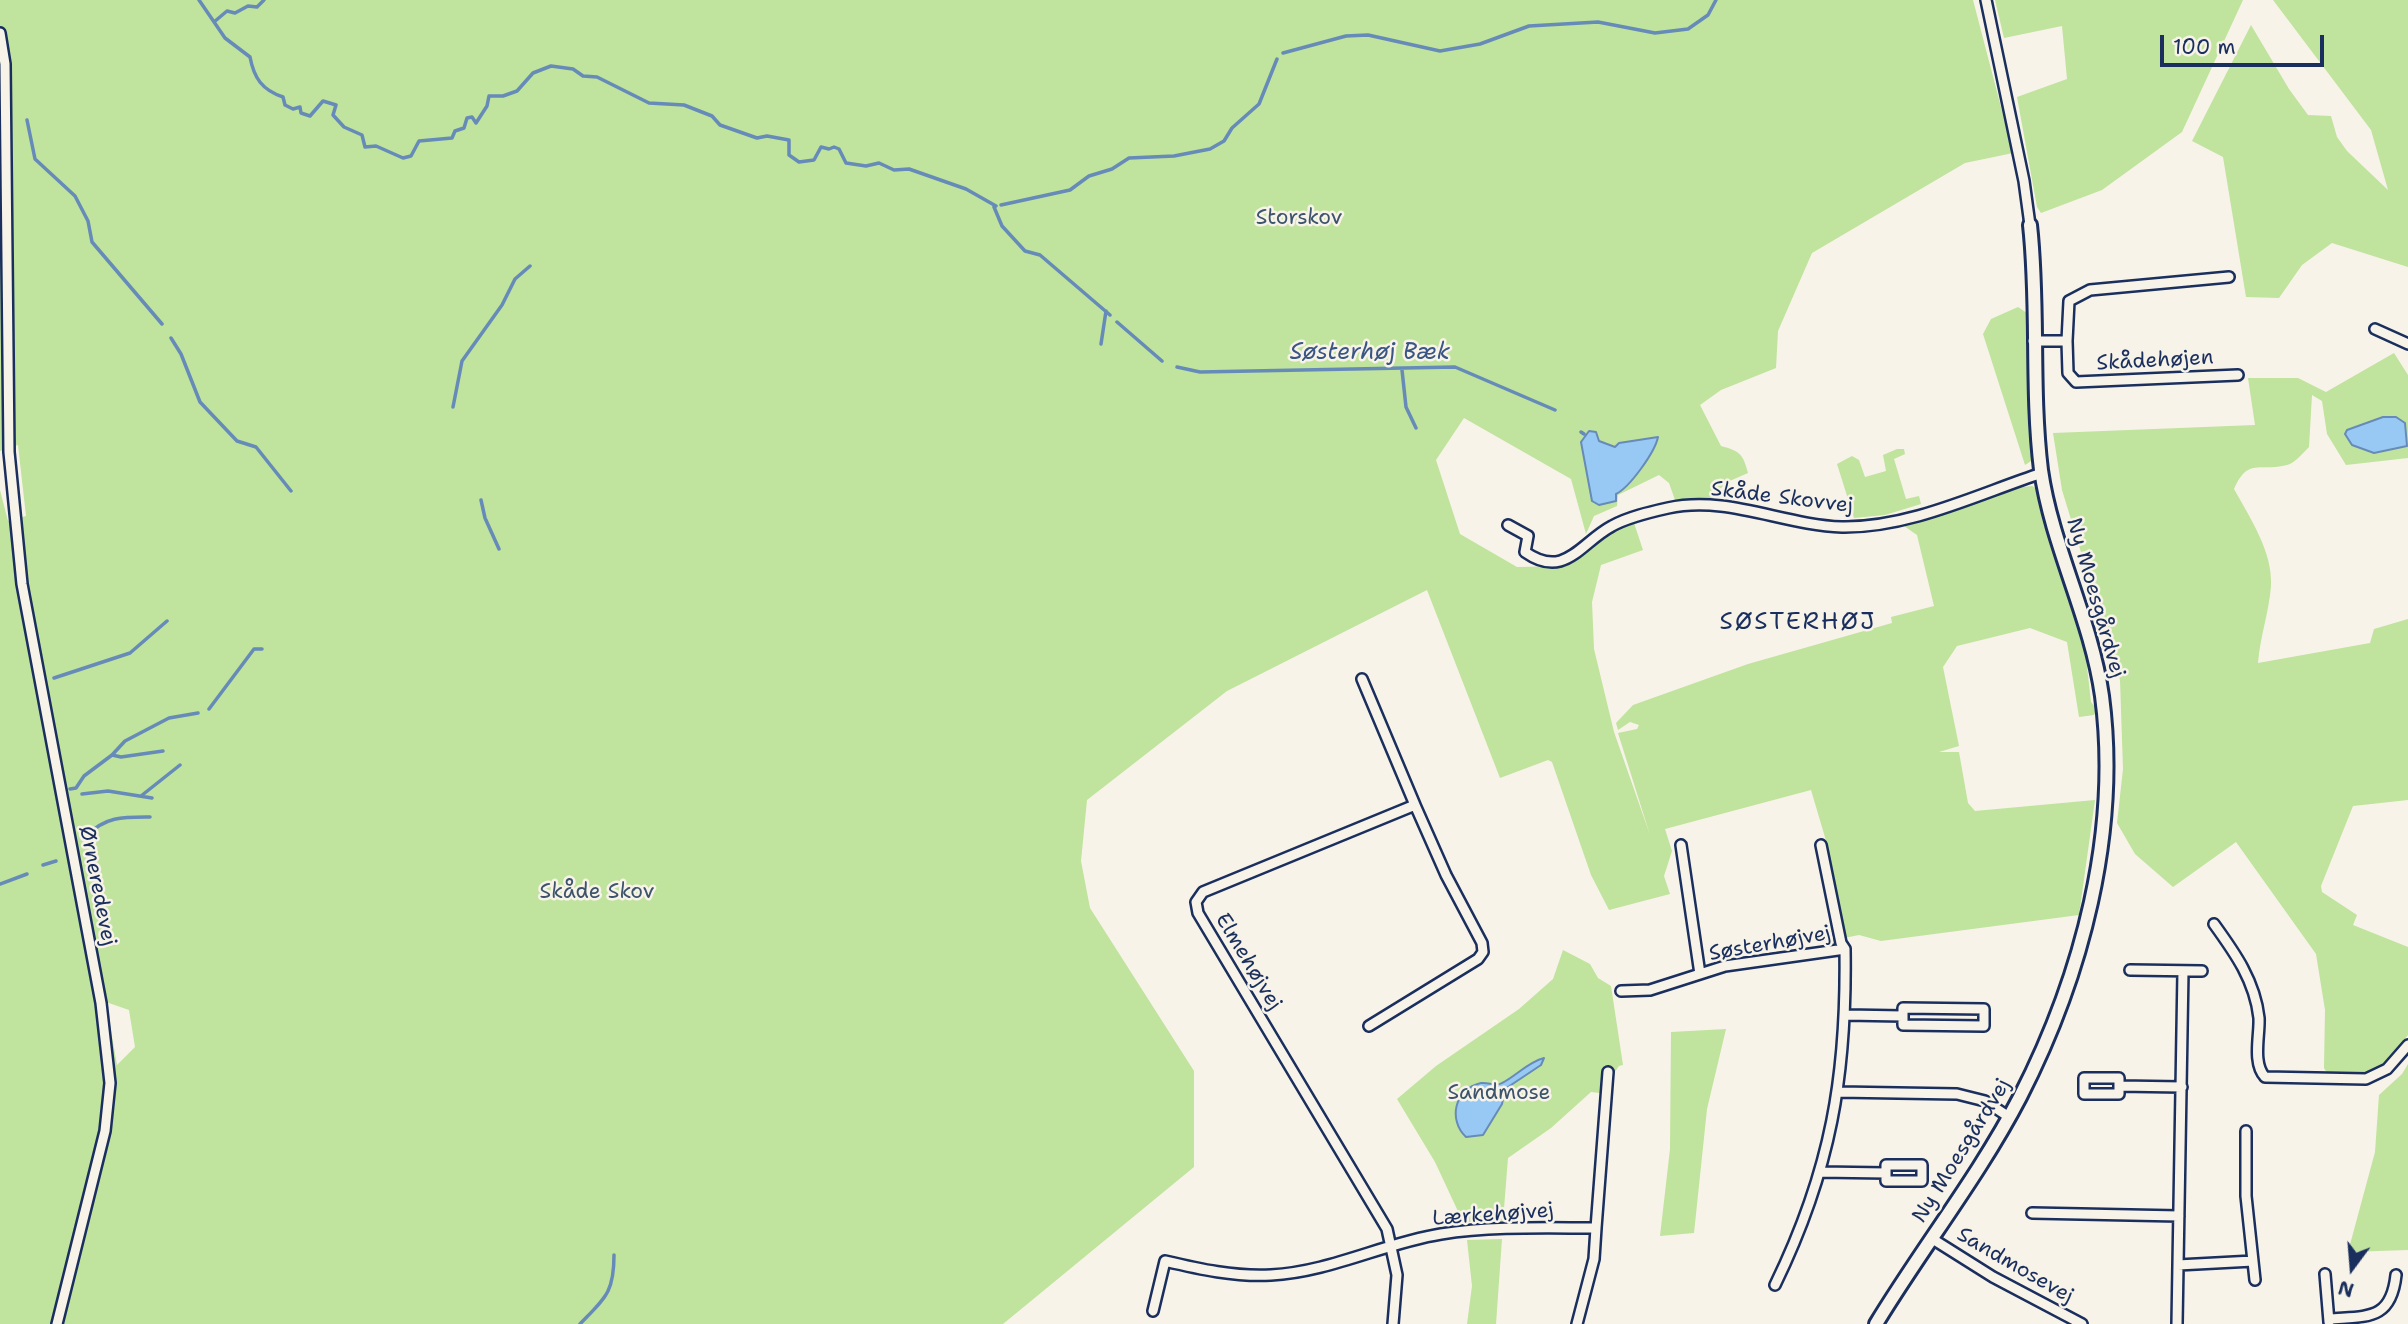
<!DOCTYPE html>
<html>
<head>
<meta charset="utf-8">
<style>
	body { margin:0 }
	#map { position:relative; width:2408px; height:1324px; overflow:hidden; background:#f7f3e8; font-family:"Shantell Sans",sans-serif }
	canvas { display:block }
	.north { position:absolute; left:2317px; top:1233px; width:70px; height:70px; -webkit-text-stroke:5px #f7f3e8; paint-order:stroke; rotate:196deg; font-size:19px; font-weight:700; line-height:28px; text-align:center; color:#1b2f5e }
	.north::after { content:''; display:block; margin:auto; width:24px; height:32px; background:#1b2f5e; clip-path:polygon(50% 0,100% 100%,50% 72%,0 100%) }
	.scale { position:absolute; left:2160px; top:35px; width:164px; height:32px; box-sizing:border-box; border:4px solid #1b2f5e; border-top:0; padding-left:9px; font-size:21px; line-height:24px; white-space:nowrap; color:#1b2f5e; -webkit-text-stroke:5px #f7f3e8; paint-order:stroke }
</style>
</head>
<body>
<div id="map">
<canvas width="2408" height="1324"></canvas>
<div class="north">N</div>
<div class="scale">100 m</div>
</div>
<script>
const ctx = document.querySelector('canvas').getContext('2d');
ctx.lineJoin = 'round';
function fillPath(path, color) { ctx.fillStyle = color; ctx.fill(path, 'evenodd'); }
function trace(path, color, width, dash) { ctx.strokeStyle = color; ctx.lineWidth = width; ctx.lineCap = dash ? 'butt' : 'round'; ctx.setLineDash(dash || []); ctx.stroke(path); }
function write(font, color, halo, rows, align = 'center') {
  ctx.font = font + ' "Shantell Sans",sans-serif'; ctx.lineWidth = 5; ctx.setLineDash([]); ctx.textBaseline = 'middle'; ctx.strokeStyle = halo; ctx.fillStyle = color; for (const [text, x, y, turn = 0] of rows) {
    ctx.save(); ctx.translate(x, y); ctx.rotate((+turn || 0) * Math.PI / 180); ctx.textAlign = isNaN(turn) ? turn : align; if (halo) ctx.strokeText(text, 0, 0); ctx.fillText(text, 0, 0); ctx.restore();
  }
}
fillPath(new Path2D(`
	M0 0H1973L2013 153 1965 163 1812 253 1778 331 1776 368 1721 390 1700 405 1721 446C1740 451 1743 454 1748 473L1725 483 1713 499 1675 500 1669 483 1659 475 1618 495 1617 506 1594 516 1586 534 1571 479 1464 418 1436 460 1460 534 1517 567 1566 566 1609 533 1634 523 1643 550 1601 565 1592 602 1594 649 1614 732 1650 835 1618 733 1637 729 1639 725 1630 722 1618 730 1616 723 1633 705 1748 664 1892 623 1891 617 1934 606 1917 535 1904 526 2023 487 2032 486 2041 491 2084 640 2091 702 2097 709 2094 715 2079 717 2067 642 2030 628 1957 646 1943 667 1959 746 1939 752H1959L1968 803 1975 811 2095 800 2079 915 1881 941 1859 935 1844 938 1827 844 1811 790 1665 829 1672 851 1664 876 1670 894 1609 910 1591 875 1552 762 1548 760 1500 778 1427 590 1227 691 1087 800 1081 861 1090 908 1194 1071V1167L1003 1324H0V490L8 521 26 516 18 445 0 451ZM106 1002 129 1010 135 1047 117 1065Z
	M1995 0H2243L2182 132 2102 190 2041 213 2037 207 2017 97 2067 79 2062 26 2004 38Z
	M2273 0H2408V267L2332 243 2302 265 2279 298 2246 297 2223 157 2192 141 2251 25 2289 89 2308 115 2331 116 2337 137 2347 151 2388 190 2371 130Z
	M2018 307 2027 313 2034 459 2025 465 1983 334 1991 319Z
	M2394 353 2408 375V458L2346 465 2327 434 2322 401 2312 395 2309 447C2303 453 2295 463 2287 465 2259 472 2248 457 2234 489 2250 518 2273 552 2271 586 2269 612 2260 637 2258 663L2370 643 2374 629 2408 619V800L2353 806 2321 886 2322 892 2357 915 2353 925 2408 947V1035L2384 1064 2368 1073H2327L2324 1068 2325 1010 2316 954 2236 842 2173 887 2135 854 2117 823 2123 769 2120 680 2062 490 2053 433 2255 425 2248 378H2298L2326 392Z
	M1897 449H1904L1905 454 1894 459 1906 499 1919 496 1921 504 1885 515 1854 518 1837 464 1852 456 1859 460 1865 477 1886 471 1883 455Z
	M1563 950 1590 964 1598 978 1611 986 1623 1065 1619 1066 1600 1093 1591 1092 1551 1128 1508 1158 1503 1221 1463 1222 1435 1162 1397 1099 1436 1066 1519 1009 1553 979Z
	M1726 1029 1707 1109 1694 1233 1660 1236 1670 1149 1671 1032Z
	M2408 1064V1250L2348 1252 2375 1152 2379 1095 2402 1074Z
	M1502 1239 1496 1324H1467L1472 1286 1467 1240Z`), '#c0e39d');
const water = new Path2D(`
	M2383 417H2396L2405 423 2407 446 2374 453 2352 445 2345 434 2347 430Z
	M1589 431 1596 432 1599 441 1615 447 1619 443 1658 437C1655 452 1630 487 1616 494V501L1599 505 1592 501 1581 442Z
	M1544 1058 1541 1065 1505 1089 1502 1104 1483 1135 1466 1137C1448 1120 1454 1089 1481 1083 1489 1082 1495 1087 1502 1083 1516 1076 1528 1062 1544 1058Z`);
fillPath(water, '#98c9f4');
trace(water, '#668bb8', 2);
trace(new Path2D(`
	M199 0 225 38 250 57C254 78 262 90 283 97L285 105 293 109 300 107 301 113 310 116 323 101 336 105 333 115 344 127 362 135 365 147 376 146 403 158 411 156 419 141 452 138 455 131 464 128 467 118 472 117 476 123 487 106 489 96H503L517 91 533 73 551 66 573 69 583 76 597 77 649 103 684 105 712 116 720 125 757 138 767 136 789 140V155L799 162 814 160 821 147 829 149 834 147 839 149 846 163 866 166 879 163 894 170 909 169 966 189 996 206
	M214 22 227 11 235 13 248 6 257 7 264 0
	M1283 53 1346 36 1368 35 1440 51 1480 44 1529 26 1598 22 1655 33 1688 29 1708 15 1716 0
	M27 120 35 159 75 196 88 221 92 242 162 324
	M1001 205 1070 190 1089 176 1112 169 1129 158 1174 156 1210 149 1224 141 1232 128 1259 104 1277 59
	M994 207 1002 226 1025 251 1040 255 1110 315
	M1117 322 1162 361
	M171 338 181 354 200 402 237 441 256 447 291 491
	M1101 344 1106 311
	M1177 367 1200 372 1455 367 1555 410
	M1402 370 1406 407 1416 428
	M453 407 462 361 502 305 515 279 530 266
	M1581 432 1584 434
	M481 500 485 518 499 549
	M54 678 130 653 167 621
	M209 709 254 649H262
	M112 755 121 757 163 751
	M70 789 76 788 84 776 112 755 125 741 169 718 198 713
	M82 794 108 791 152 798
	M141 796 180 765
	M87 836C105 816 125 817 150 817
	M43 865 56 861
	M0 884 27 874
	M580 1324C605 1298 614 1293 614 1255`), '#668bb8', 3.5);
const street = new Path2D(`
	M1986 0 2024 181 2030 225
	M0 33 5 64 9 452 22 584 101 1003 110 1083 105 1131 57 1324
	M2375 329 2408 344
	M2033 341H2067L2068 373 2076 382 2238 375
	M2067 341 2069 301 2090 290 2229 277
	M1508 525 1528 536 1525 552C1565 580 1580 543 1612 526 1628 517 1650 512 1668 508 1727 495 1783 525 1842 527 1910 528 1978 494 2042 473
	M1362 679 1415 805
	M1681 845 1700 974
	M1821 845 1841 943 1845 949
	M2214 924C2235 953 2255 981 2259 1018 2260 1035 2252 1063 2265 1077L2366 1079 2387 1069 2408 1045
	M2130 970 2202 971
	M1621 991 1650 990 1725 966 1845 949C1847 1075 1831 1170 1775 1285
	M1846 1015 1903 1016V1025L1984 1026V1009L1903 1008V1016
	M1369 1026 1478 959 1483 952 1482 943 1446 875 1415 805 1203 892 1196 902 1198 913 1387 1229 1397 1275 1393 1324
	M2119 1086V1094H2084V1078H2119V1086L2182 1087
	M1839 1092 1957 1094 1985 1101 2009 1117
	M2246 1131V1196L2255 1280
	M1820 1172 1886 1173V1181H1922V1165H1886V1173
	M2032 1213 2179 1216
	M1931 1238 1993 1277 2082 1324
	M2178 1265 2253 1261
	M2325 1274 2329 1322
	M1153 1311 1165 1261C1199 1269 1235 1277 1271 1275 1330 1272 1384 1243 1441 1234 1492 1226 1545 1228 1596 1228L1608 1072
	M2329 1319C2367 1316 2391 1321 2396 1275
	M1577 1324 1594 1259 1596 1228
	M2177 1324 2183 971`);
const secondary = new Path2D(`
	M1876 1324C1922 1248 1979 1176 2020 1097 2082 976 2120 832 2102 696 2091 618 2052 547 2041 470 2031 388 2039 306 2030 225`);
trace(street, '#1b2f5e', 14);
trace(secondary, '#1b2f5e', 18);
trace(street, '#f7f3e8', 9);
trace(secondary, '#f7f3e8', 12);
write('21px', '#3c536b', '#f7f3e8', [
	["Storskov",1299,219],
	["Skåde Skov",597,893],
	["Sandmose",1499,1094]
]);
write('21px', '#1b2f5e', '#f7f3e8', [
	["Skådehøjen",2155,361,-3],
	["Skåde Skovvej",1782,498,7],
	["Ny Moesgårdvej",2095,598,74],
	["Ørneredevej",97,886,79],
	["Søsterhøjvej",1770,944,-10],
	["Elmehøjvej",1248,962,59],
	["Ny Moesgårdvej",1962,1151,-58],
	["Lærkehøjvej",1493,1215,-4],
	["Sandmosevej",2015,1266,30]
]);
write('italic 23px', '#3a5684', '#f7f3e8', [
	["Søsterhøj Bæk",1370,353]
]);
ctx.letterSpacing = '2px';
write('24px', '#1b2f5e', '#f7f3e8', [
	["SØSTERHØJ",1798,623]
]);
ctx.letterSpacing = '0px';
</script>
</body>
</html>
